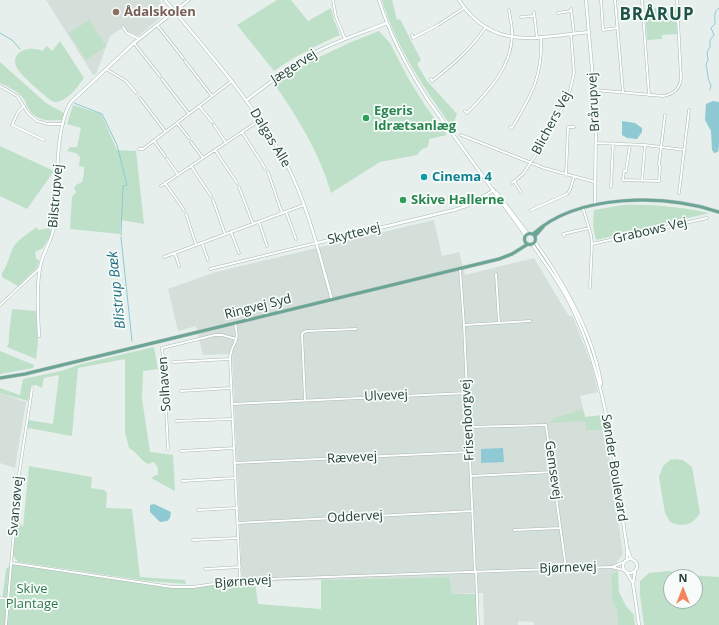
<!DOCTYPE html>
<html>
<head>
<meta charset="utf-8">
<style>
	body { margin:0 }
	#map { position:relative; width:719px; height:625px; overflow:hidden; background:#e6efeb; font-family:"Open Sans",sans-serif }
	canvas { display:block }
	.north { position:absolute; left:663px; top:569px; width:40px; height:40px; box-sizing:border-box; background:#f7fbf9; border:1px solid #a3b1ad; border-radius:50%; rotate:0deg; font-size:11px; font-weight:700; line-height:16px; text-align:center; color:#24423a }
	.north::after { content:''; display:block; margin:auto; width:14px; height:18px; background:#f4845f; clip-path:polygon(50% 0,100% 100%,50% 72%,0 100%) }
</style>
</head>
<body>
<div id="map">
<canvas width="719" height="625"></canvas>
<div class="north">N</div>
</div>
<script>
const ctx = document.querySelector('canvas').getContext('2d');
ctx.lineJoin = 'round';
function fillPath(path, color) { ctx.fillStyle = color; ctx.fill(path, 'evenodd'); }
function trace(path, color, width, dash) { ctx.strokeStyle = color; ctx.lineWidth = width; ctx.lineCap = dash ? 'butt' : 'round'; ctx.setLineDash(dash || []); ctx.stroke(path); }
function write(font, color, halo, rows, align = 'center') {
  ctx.font = font + ' "Open Sans",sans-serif'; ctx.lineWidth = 3.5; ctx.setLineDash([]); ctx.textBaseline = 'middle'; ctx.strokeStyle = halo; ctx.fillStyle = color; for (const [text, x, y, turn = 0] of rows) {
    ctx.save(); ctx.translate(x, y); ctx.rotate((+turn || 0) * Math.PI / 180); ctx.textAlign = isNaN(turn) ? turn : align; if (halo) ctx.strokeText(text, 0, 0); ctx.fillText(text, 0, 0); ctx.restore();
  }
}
fillPath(new Path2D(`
	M46 0H159L167 12 138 36 128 32 124 27 110 36 96 74 93 75Z
	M434 220 442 256 459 252 465 275 534 258 568 315 573 317 592 366 598 392 580 396 585 417 603 415 623 554 617 562 618 571 611 574 612 601 617 610 618 625H534V622L518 621V625H484L483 593 452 594 448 577 242 582 232 354 203 355 196 326 178 331 168 289 216 272Z
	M0 393 26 402 15 468 0 463Z`), '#d4dfda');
fillPath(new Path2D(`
	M277 0H291L308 21 331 8 334 20 340 35C317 45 295 56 274 71L237 25Z
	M382 0H392L397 20 400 19 421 60 417 64 427 81 457 114 452 127C424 88 396 47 382 0Z
	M660 8 661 10 676 9 677 34 662 35V39L647 40 645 9Z
	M89 20 106 46 86 60 69 33Z
	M379 31 390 43 408 78 426 107 447 135 429 139V143L428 144V147L422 149 417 155 380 162 331 193C320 154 298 118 275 85L309 62 349 43Z
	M60 41 84 78C78 86 70 98 60 101 58 102 56 102 54 102 49 100 19 74 17 68 9 52 29 45 42 51L47 46 52 51Z
	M0 62 46 103 64 113 62 120C48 121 36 121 28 108 26 105 26 102 24 99 18 91 8 87 0 83Z
	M73 105 101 114 117 150 136 151 144 224 121 220 120 234 70 229 72 197 76 192 74 189 76 185 82 182 84 173V167L79 166 80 157 76 153 67 151 70 147H77L81 128 67 124Z
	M0 146 54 171 27 209 0 196Z
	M623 205C653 204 681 207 709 213L596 240 593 226 594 210Z
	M37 227 38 230 49 228 52 232 43 248 35 252 36 258 39 261 37 268 18 286 2 277V273C8 265 9 255 14 246 19 239 30 232 37 227Z
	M12 309 36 311 38 342 36 359 7 347 9 342V334Z
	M154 347 158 369 143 371 142 399 150 452 173 455 175 491 151 478 158 474V468L154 462 148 464C140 460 137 452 129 448L125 433V359L78 368 72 436 28 428V420L53 424 59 375 44 378 42 388 36 385 31 386 28 401 0 393V388L20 395 23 379 61 371 81 364Z
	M0 351 34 365 33 368 0 374Z
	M583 409 585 417 603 415 605 430H586L585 421 549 423 555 418Z
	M675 459 683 460 692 467 700 513C693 525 683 528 670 522L665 513 659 477 663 466 670 460Z
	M29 466 92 477 91 488 104 490 107 493 106 508 132 509 140 577 185 580 186 584 147 581 18 562 13 556 16 519 23 527Z
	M13 564 164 587H187L218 583 255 582 258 604 321 609V580L449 577 452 594H476L477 625H0V600H2L6 569Z
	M618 571 619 592 626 606 634 615 635 625H618L617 610 612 601 611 574Z
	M669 571 687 575 719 577V625H644L640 595V581L649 573ZM671 577H695V601H671Z`), '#bfe0c8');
fillPath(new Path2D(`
	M713 101 719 102V146L718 152 714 153 712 150 711 131 705 120 706 104Z
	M622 121 635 123 642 128V132L637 139 627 138 622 135Z
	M503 448 504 462 481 463V449Z
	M154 504 171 512 170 518 167 521 160 522 150 512V505Z`), '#8ec9d4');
trace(new Path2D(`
	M0 33 12 40 20 49
	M710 90 711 85C707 79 708 72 706 65L708 59 707 52 710 47V40L714 35 711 28 715 24C715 18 713 12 719 8
	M74 103 102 114 117 145 127 185 123 186 121 235
	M121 237 132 341`), '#8ec9d4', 1);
const street = new Path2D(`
	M333 0 336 17 345 39
	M601 0 603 30 618 28
	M615 0 623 92
	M642 0 649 95
	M571 9 574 34
	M534 12 537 38
	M558 13 571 11
	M521 17 534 16
	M157 25 183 58
	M123 27 127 33 139 39
	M412 35 413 38 438 25 464 8
	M134 43 160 76
	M185 61 212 96
	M106 69 126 81 136 93
	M162 79 189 114
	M431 79 432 81C454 64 470 50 485 28
	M0 86 17 96 28 113 37 121 48 124H63
	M595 90 663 96C674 94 680 89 681 78L677 0
	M140 98 165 131
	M24 106 18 112 12 125 44 140
	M199 106 212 122
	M465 111 467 113C487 93 511 68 512 37 513 28 510 19 509 10
	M177 123 189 138
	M214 125 226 143
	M510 127 512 128C531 96 543 76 541 37
	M242 132 265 168
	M461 135 544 168 595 182
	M154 141 165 156
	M191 142 203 158
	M596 143 645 145 685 150
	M630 144 626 171H624L623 180 659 181 660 167 659 164 665 115
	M139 149H143L232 81
	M215 150 237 183
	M167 159 178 175
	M191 166 211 196
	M268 172 282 213
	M566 175 568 127H574
	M514 181 521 192
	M642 181 645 145
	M165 183 184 210
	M512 183 523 174 547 138 566 101 570 90 574 73 571 34
	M161 186 260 120
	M239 187 253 224
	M611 187 613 143
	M679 193 689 110
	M213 200 225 234
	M583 208 591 235 592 244 590 287
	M531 210 567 194 570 190 574 177
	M286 212 296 239
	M186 214 196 245
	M259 222 267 246
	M231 232 239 253
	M564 236 563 234 589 228
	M202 243 208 260
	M592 244 707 218
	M175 253 179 266
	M164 257 304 205
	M210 269 316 243
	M460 269 464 325 475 572
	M496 274 499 322
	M0 305 40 268
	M235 323C236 329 238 335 236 340 233 347 230 351 230 359L240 580
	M464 325 530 321
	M173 362 230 359
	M181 391 231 388
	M305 400 302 334 304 332 307 331 356 329
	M232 404 467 393
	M176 421 232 419
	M468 427 546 425 566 568
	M168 449 164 366 162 348 215 335H222L236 339
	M181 451 234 448
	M234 463 470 452
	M471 476 553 472
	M182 481 235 478
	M198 510 237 508
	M237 523 473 511
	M514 530 560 528
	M193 540 238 538
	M11 563 172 587H193L240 580 611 567 624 570
	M612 567 624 562
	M205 569 240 567
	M476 572 478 625
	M0 598 8 599
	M6 625 18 481 32 389`);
const secondary = new Path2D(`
	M165 0C208 52 253 102 285 161 308 205 319 253 332 300
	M379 0C390 36 408 69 428 100L526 236
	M459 0C493 52 537 37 589 32
	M586 0 596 114 595 205
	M247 100C268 84 289 67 312 54 336 41 362 33 387 23
	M496 192 528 234
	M535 242C559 276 580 311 593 351 596 362 600 373 601 384
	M317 243 454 210 469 205 494 190
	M532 244C548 267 564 289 575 314 608 386 615 470 627 548V560
	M39 336C38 315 36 283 41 263 44 250 53 239 54 225 58 193 54 127 71 102L134 43 189 0
	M628 550 631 559
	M623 566a7 7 0 1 1 14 0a7 7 0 1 1-14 0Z
	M635 572 633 584 639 625
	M627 573 632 582`);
const primary = new Path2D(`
	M524.5 239a5.5 5.5 0 1 1 11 0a5.5 5.5 0 1 1-11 0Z
	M533 234C578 193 664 194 719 212
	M535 236 543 227
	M0 378 25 374 499 259 512 254 528 244`);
trace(street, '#a8b8b2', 3);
trace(secondary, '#a4bbb3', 3.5);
trace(primary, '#c2cac8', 4);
trace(street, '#fff', 2);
trace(secondary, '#fff', 2.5);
trace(primary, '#6aa596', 3);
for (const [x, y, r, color] of [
	[116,12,4,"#8d6e63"],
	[366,118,4,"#2e9e5b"],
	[424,177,4,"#0f9aa8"],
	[403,200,4,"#2e9e5b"]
]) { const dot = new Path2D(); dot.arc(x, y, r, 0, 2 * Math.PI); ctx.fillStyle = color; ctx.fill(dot); trace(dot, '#f7fbf9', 1.5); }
write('bold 13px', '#785e54', '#f7fbf9', [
	["Ådalskolen",124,12]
], 'left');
write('13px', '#24423a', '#f7fbf9', [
	["Jægervej",294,67,-33],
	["Brårupvej",594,102,-93],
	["Blichers Vej",552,123,-62],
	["Dalgas Alle",270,138,59],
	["Bilstrupvej",56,196,-85],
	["Grabows Vej",650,231,-13],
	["Skyttevej",354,234,-14],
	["Ringvej Syd",258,307,-14],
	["Solhaven",165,384,-94],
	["Ulvevej",386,396,-3],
	["Frisenborgvej",468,420,-93],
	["Rævevej",352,458,-3],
	["Sønder Boulevard",614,468,81],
	["Gemsevej",553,470,82],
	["Svansøvej",16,506,-85],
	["Oddervej",355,517,-3],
	["Bjørnevej",568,568,-2],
	["Bjørnevej",243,582,-4]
]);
write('bold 13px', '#27864d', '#f7fbf9', [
	["Egeris",374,111],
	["Idrætsanlæg",374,126],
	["Skive Hallerne",411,200]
], 'left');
write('bold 13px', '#0d838f', '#f7fbf9', [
	["Cinema 4",432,177]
], 'left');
write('13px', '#2d7a4b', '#f7fbf9', [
	["Skive",32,589],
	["Plantage",32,604]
]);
write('italic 14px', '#1c6f80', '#f7fbf9', [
	["Blistrup Bæk",117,290,-96]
]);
ctx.letterSpacing = '1px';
write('bold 17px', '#1f5548', '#f7fbf9', [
	["BRÅRUP",657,15]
]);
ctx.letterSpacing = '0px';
</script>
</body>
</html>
